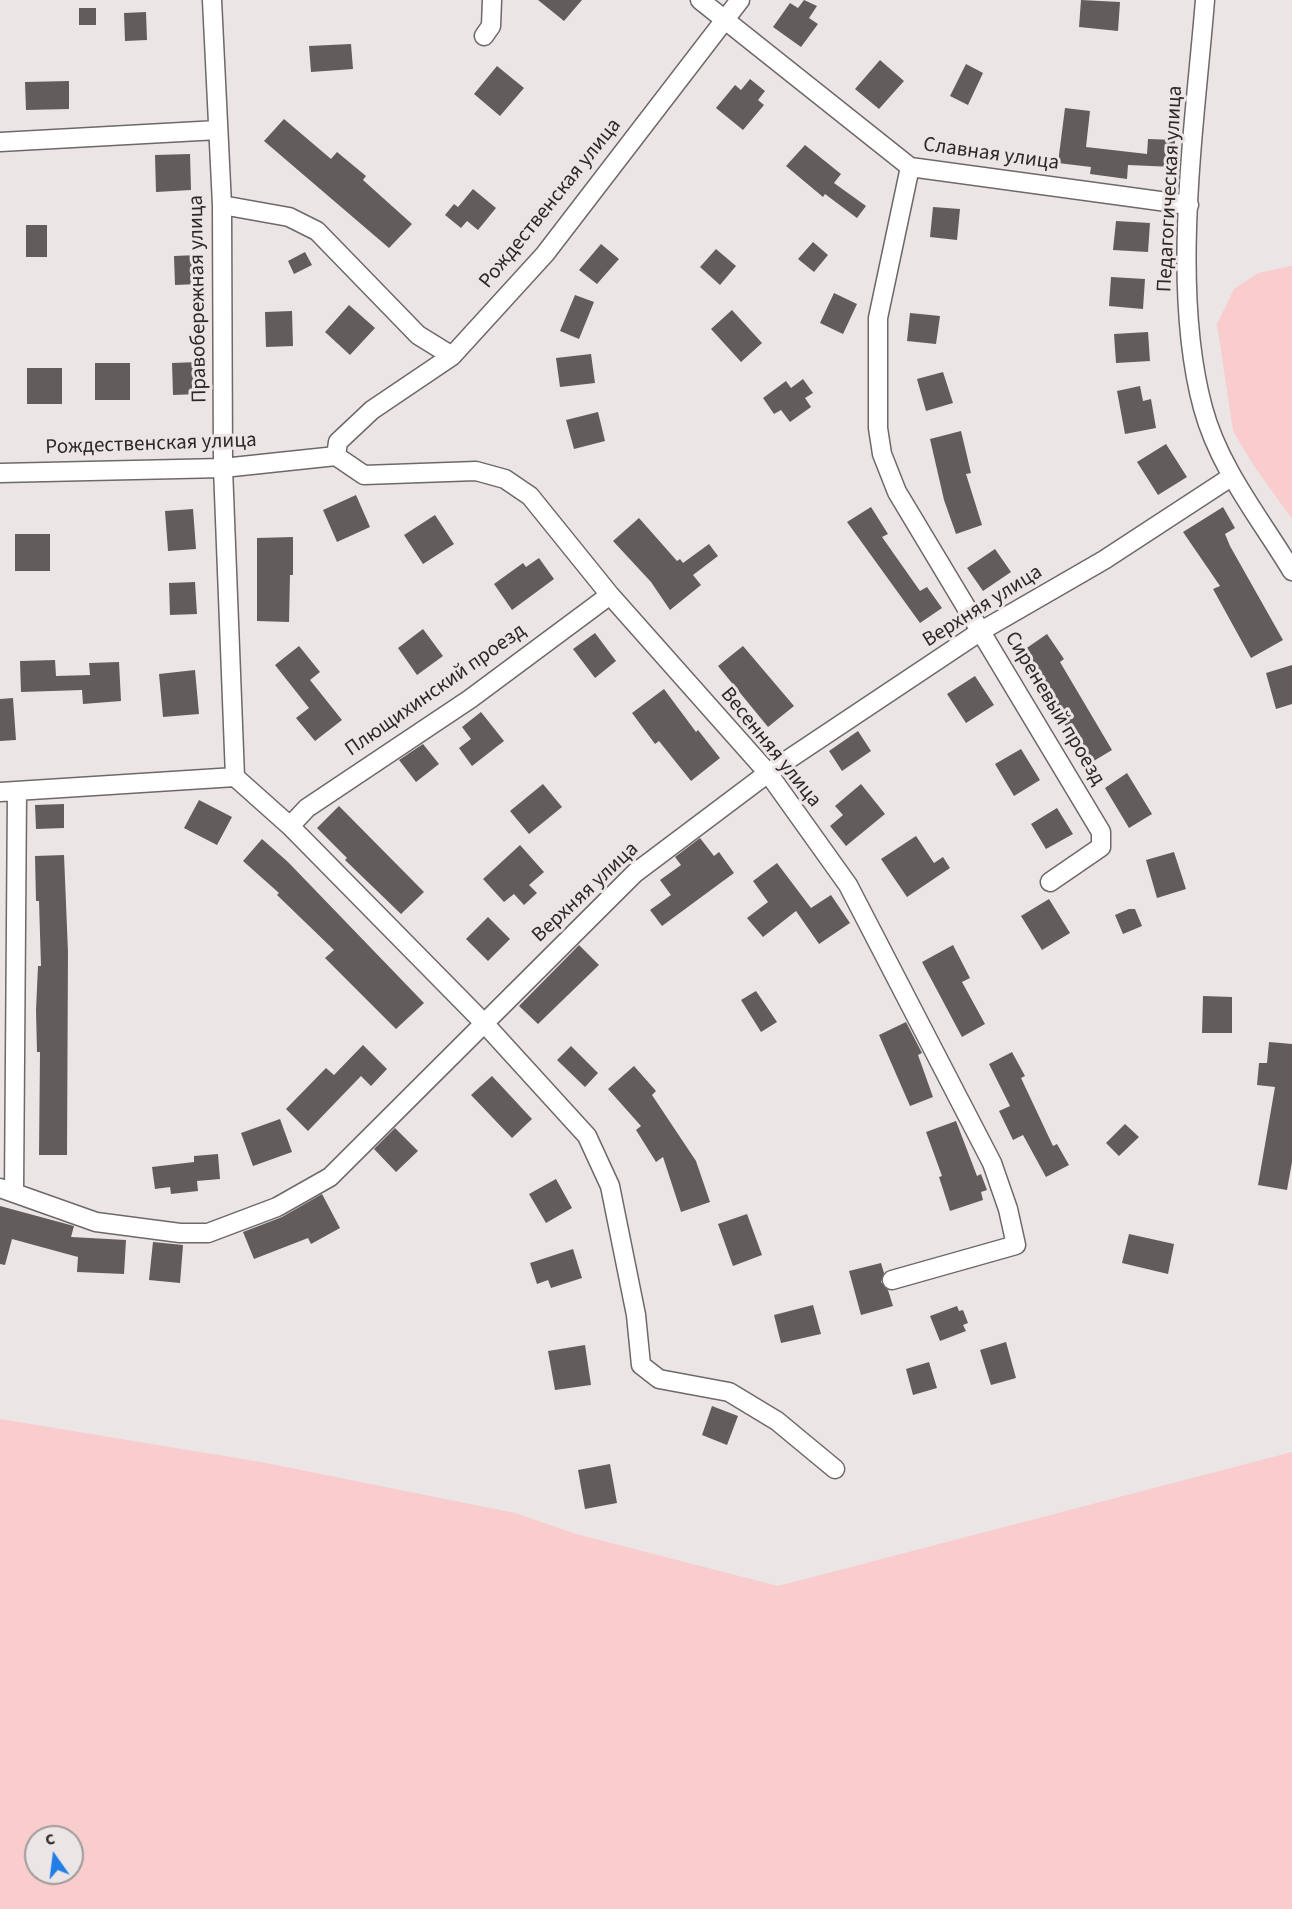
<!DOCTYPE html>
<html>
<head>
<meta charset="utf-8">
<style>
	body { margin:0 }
	#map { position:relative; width:1292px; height:1909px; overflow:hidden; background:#ece5e5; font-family:"Source Sans 3",sans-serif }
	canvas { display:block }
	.north { position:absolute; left:24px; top:1825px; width:60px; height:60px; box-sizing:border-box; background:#ece5e5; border:2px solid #9f9a9a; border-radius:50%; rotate:346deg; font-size:16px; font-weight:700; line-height:24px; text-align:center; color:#2c2929 }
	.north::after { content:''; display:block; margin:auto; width:21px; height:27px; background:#227ee7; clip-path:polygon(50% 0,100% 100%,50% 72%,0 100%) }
</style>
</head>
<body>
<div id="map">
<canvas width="1292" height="1909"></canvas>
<div class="north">С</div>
</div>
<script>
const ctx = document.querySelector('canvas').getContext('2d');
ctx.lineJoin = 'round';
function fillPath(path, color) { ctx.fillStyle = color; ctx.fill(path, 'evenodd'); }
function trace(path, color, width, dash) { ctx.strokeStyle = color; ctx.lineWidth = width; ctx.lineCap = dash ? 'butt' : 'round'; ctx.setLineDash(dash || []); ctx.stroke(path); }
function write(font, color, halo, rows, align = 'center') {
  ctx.font = font + ' "Source Sans 3",sans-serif'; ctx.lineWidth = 6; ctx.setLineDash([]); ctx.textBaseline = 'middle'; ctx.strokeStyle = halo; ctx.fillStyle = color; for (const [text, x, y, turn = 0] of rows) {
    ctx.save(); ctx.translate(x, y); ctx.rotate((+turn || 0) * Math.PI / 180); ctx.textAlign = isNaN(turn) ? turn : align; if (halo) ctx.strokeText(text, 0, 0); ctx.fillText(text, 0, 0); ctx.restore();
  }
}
fillPath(new Path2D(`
	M1292 266V519L1254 466 1233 431 1217 324 1234 289 1258 273Z
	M0 1419 261 1462 515 1513 576 1534 778 1586 1292 1452V1909H0ZM36 1837H72V1873H36Z`), '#f9cccd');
fillPath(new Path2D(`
	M538 0H582L564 21Z
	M804 0 817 6 809 18 818 24 801 47 773 27 790 3 798 8Z
	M1081 0 1120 2 1118 31 1079 27Z
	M79 8H96V25H79Z
	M146 12 147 40 125 41 124 13Z
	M351 44 353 69 311 72 309 46Z
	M880 60 904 81 879 109 855 89Z
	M966 64 983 73 968 105 950 96Z
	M497 66 524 88 500 116 474 94Z
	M750 79 765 91 758 100 764 105 743 130 716 108 735 85 741 90Z
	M69 81V109L26 110 25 82Z
	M1065 108 1090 111 1086 147 1147 154 1148 139 1175 140 1174 167 1128 165 1127 179 1090 174 1091 167 1058 163Z
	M284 119 331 159 337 152 366 176 363 180 412 224 389 248 264 141Z
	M805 145 841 174 834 183 866 206 857 218 825 194 823 197 786 166Z
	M190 154 191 190 156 192 155 155Z
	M473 189 496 208 478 230 467 221 461 228 445 215 454 204 458 207Z
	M933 207 960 209 957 240 930 237Z
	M1116 221 1150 223 1148 252 1113 250Z
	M26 225H47V257H26Z
	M813 242 828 255 814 272 798 259Z
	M601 244 619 259 597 284 579 270Z
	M716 249 736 266 720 285 700 267Z
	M305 252 312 265 294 274 288 261Z
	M198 255 199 284 175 285 174 256Z
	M1111 277 1145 279 1143 309 1109 306Z
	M834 293 857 304 843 334 820 323Z
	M575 295 594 302 579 339 560 331Z
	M349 305 375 328 350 355 325 332Z
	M732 310 762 343 741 362 711 329Z
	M292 311 293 346 266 347 265 312Z
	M910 313 940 316 936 344 907 341Z
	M1148 332 1150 361 1116 363 1114 334Z
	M591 354 595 383 560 387 556 358Z
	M198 362 199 394 173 395 172 363Z
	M95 363H130V400H95Z
	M27 368H62V404H27Z
	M943 372 953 403 926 411 917 379Z
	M803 379 813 393 805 398 811 407 790 422 781 410 774 414 763 398 786 381 791 388Z
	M1140 386 1143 401 1151 399 1156 428 1125 434 1117 391Z
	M598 412 605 441 574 449 566 420Z
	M961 431 971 473 966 474 982 525 956 534 944 500 930 439Z
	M1166 444 1187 477 1158 495 1137 462Z
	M356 495 370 527 337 542 323 510Z
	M871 507 888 534 882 537 920 591 927 587 942 608 920 623 847 522Z
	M1223 507 1235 528 1225 534 1230 546 1283 640 1251 658 1213 589 1220 586 1183 532Z
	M193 509 196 549 168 551 165 511Z
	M435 515 454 544 423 564 404 535Z
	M639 518 677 561 680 559 683 563 709 544 718 556 693 575 701 585 670 610 651 582 613 541Z
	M15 534H50V571H15Z
	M293 537V575H290L289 622 257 621V538Z
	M995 549 1011 572 983 591 967 568Z
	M539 558 554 579 512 610 494 584 523 563 526 567Z
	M195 582 197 614 170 615 169 583Z
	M423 629 443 656 417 675 398 648Z
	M595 633 616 661 595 678 573 649Z
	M1047 634 1064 659 1060 662 1112 750 1087 765 1071 738 1073 737 1018 654Z
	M299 646 320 672 310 680 342 720 315 741 296 718 309 708 275 665Z
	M743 646 794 706 768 727 718 666Z
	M55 660 56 676 90 675 89 663 119 662 121 701 83 704 82 690 21 692 20 661Z
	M1292 665V704L1276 709 1266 673Z
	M195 670 199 714 163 717 159 674Z
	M975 676 994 705 966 723 947 694Z
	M664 689 696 732 698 730 720 758 691 781 659 741 655 744 632 713Z
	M13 698 16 740 0 741V699Z
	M481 712 504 741 472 766 459 748 471 739 462 727Z
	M858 731 871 751 842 771 829 751Z
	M423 744 439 764 416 782 399 760Z
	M1021 749 1040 780 1014 796 995 764Z
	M1127 773 1152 814 1129 828 1105 788Z
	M543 784 562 807 529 834 510 811Z
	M861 784 885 814 846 846 830 826 843 815 835 806Z
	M199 800 232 817 217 845 184 828Z
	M64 804V828L36 829 35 805Z
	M339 806 424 892 401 914 345 860 347 858 317 828Z
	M1057 808 1073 834 1046 849 1031 824Z
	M916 836 934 863 943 857 950 868 907 897 881 859Z
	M700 838 714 856 719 852 734 873 662 926 650 910 671 895 660 880 681 865 675 857Z
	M262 839 288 862 424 1003 396 1029 325 958 334 950 277 895 279 893 243 861Z
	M520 845 544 872 529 885 537 893 524 905 514 894 504 902 483 879Z
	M1174 852 1186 889 1157 898 1146 860Z
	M64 855 68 952 67 1155H39L40 1052H37L36 1010 38 966H41L39 901H36L35 856Z
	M777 863 811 908 831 895 850 923 819 944 796 911 763 937 747 918 768 902 753 881Z
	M1049 899 1070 933 1042 950 1021 916Z
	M1129 909H1135L1142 926 1123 934 1115 915Z
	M488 917 510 939 488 961 466 939Z
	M579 945 599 965 538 1024 519 1006Z
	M953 945 970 978 962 982 985 1024 962 1037 922 962Z
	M756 991 777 1022 761 1032 741 1000Z
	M1203 996 1232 997V1033H1202Z
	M906 1022 922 1053 918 1055 933 1097 910 1106 879 1035Z
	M1269 1042 1292 1044V1162L1287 1190 1258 1185 1275 1087 1257 1085 1259 1063H1267Z
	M363 1045 387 1069 371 1086 361 1076 308 1131 286 1109 326 1068 334 1075Z
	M571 1046 598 1073 585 1087 557 1060Z
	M1012 1052 1025 1076 1021 1078 1053 1146 1057 1144 1069 1165 1046 1177 1023 1135 1013 1140 999 1111 1010 1106 989 1064Z
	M634 1066 656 1091 652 1095 696 1161 710 1202 681 1212 663 1157 656 1162 636 1130 641 1126 608 1089Z
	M492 1076 532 1119 512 1138 471 1095Z
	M280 1119 292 1152 253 1166 241 1133Z
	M956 1121 977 1176 981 1174 987 1190 981 1192 983 1200 950 1211 939 1177 942 1176 926 1132Z
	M1125 1124 1139 1137 1119 1156 1106 1143Z
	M395 1128 418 1151 396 1172 374 1149Z
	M218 1154 220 1179 197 1181 198 1191 171 1194 170 1187 155 1189 152 1167 194 1162V1156Z
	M556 1179 572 1208 546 1223 529 1194Z
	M322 1194 340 1228 311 1244 308 1238 254 1259 243 1232 282 1217Z
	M0 1206 74 1226 71 1237 126 1240 124 1274 77 1272 78 1257 12 1239 5 1265 0 1264Z
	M747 1214 762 1255 733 1266 718 1224Z
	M1129 1234 1174 1244 1168 1274 1122 1263Z
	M153 1242 183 1245 180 1283 149 1280Z
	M573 1249 582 1278 551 1288 548 1280 537 1284 530 1263Z
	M881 1263 884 1273 881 1282 888 1290 893 1306 861 1315 849 1271Z
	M813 1305 821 1334 781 1343 774 1315Z
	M957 1306 959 1311 963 1310 968 1323 963 1325 966 1331 940 1341 930 1316Z
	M1006 1342 1016 1378 991 1385 980 1350Z
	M585 1345 591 1385 555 1390 548 1351Z
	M929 1362 937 1388 913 1395 906 1369Z
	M712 1406 738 1416 727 1445 702 1435Z
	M610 1464 617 1503 585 1509 578 1470Z`), '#635c5d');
const minor = new Path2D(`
	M212 0 222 205 223 468 235 777
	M700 0 910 167 1189 205
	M1205 0C1195 125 1170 286 1203 408 1219 468 1260 518 1292 571
	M484 36 491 26 492 0
	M0 142 218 130
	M910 167 878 318V428L882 454 897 492 1101 832V847L1050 882
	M222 205 289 217 317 231 418 335 452 356
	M336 456 364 475 476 471 505 479 530 496 610 595 768 773 848 885 992 1163 1008 1209 1016 1245 892 1280
	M0 473 223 468 336 456 338 442 372 410 452 356 545 254 740 0
	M235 777 290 826 484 1023 587 1136 610 1186 636 1315 641 1365 659 1379 729 1392 777 1421 835 1469
	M0 792 235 777
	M290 826 307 808 470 699 610 595
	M0 1188 96 1222 180 1233H208L277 1207 330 1177 635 873 768 773 981 631 1104 560 1231 477
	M14 1191 17 791`);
trace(minor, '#6f6868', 21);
trace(minor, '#fff', 18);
write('21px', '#2c2929', '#ece5e5', [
	["Славная улица",991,155,8],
	["Педагогическая улица",1171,189,-87],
	["Рождественская улица",551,204,-51],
	["Правобережная улица",199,299,-91],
	["Рождественская улица",151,445,-2],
	["Верхняя улица",983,607,-32],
	["Плющихинский проезд",436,691,-35],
	["Сиреневый проезд",1054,709,59],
	["Весенняя улица",770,748,51],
	["Верхняя улица",586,893,-43]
]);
</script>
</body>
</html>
